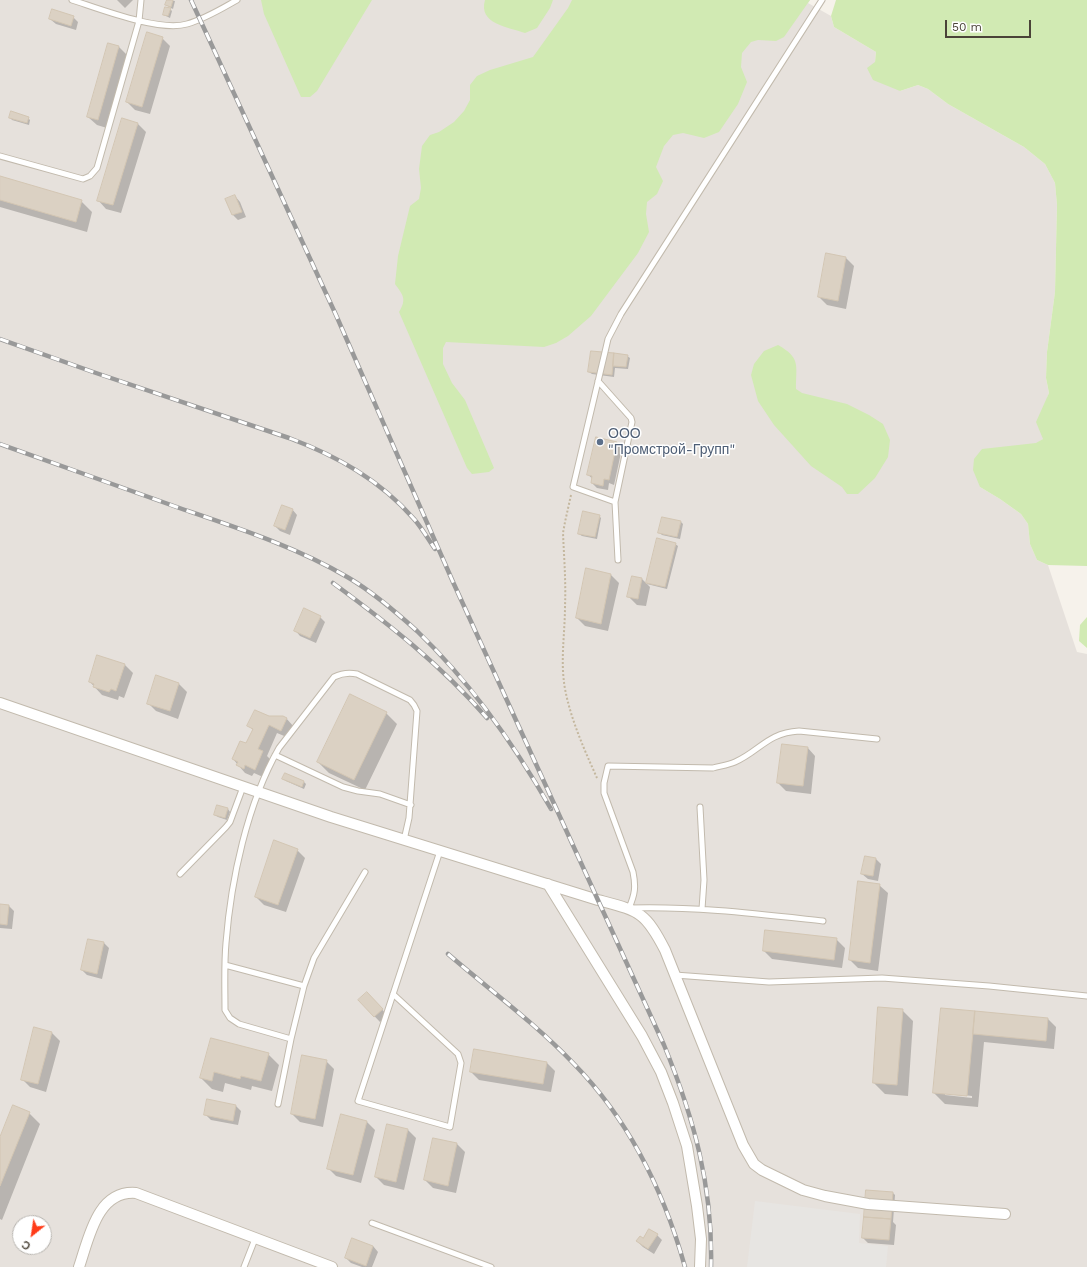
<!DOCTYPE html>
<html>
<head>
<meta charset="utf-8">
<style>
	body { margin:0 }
	#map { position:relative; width:1087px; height:1267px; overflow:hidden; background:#f6f2eb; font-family:"Work Sans",sans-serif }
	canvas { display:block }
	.north { position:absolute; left:12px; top:1215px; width:40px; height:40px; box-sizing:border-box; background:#fff; border:1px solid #b7b4af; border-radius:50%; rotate:210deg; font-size:11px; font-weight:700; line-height:16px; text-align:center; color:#4a4338 }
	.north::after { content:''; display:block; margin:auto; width:14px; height:18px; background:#ff3c19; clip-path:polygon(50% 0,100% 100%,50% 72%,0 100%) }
	.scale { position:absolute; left:945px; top:20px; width:86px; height:18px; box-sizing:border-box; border:2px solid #4a4338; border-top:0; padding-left:5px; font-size:12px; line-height:14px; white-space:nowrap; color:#4a4338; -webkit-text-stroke:3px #fff; paint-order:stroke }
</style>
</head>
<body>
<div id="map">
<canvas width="1087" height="1267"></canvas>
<div class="north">С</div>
<div class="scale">50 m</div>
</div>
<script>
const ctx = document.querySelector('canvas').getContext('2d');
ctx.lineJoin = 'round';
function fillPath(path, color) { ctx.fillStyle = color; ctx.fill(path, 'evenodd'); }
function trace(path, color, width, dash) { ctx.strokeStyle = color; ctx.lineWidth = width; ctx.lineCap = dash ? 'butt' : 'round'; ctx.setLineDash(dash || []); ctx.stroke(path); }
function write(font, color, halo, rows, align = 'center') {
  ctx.font = font + ' "Work Sans",sans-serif'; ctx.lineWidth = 3; ctx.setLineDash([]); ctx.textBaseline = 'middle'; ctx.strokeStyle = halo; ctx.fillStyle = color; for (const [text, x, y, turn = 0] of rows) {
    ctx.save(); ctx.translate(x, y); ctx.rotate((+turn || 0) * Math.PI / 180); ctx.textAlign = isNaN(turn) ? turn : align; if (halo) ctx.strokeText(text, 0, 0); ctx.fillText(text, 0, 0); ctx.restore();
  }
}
fillPath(new Path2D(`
	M0 0H810L808 3 831 16 834 27 876 52 875 62 900 91 918 85 928 89 948 104 1024 147 1045 164 1055 183 1057 205 1055 292 1047 352 1046 378 1049 393 1045 404 1043 439 980 487 1000 499 1021 514 1028 524 1030 544 1037 560 1048 565 1077 652 1087 654V1267H0ZM20 1223H44V1247H20Z`), '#e6e1dc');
fillPath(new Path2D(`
	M261 0H372L317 91 310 97H301L264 14Z
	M485 0H553L550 8 537 28 525 33C508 27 478 24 485 0Z
	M572 0H810L784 37 776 41 758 40 751 42 742 53 741 67 747 82 738 104 719 132 704 138 683 133 673 135 664 146 656 167 663 181 657 194 647 202 646 214 649 232 638 253 591 316 568 336 556 343 544 347 446 342 443 348V364L452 383 465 400 494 468 489 472 472 474 467 468 399 312C407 299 403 295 395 284L398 256 410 206 419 199 421 188 419 169 422 146 430 135 439 132 454 122 464 111 470 100V85L477 76 490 70 533 57 568 8Z
	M836 0H1087V566L1048 565 1037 560 1030 544 1028 524 1021 514 1000 499 980 487 973 470 974 459 982 449 1036 443 1043 439 1036 422 1049 393 1046 378 1047 352 1055 292 1057 205 1055 183 1045 164 1024 147 948 104 928 89 918 85 900 91 873 80 867 68 875 62 876 52 834 27 831 16Z
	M778 345C801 358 796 365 796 389L802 393 847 404 869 415 883 424 890 440 888 457 875 478 858 494H847L842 487 811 466 774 425 758 401 751 375 754 364 764 351Z
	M1087 617V648L1079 641 1080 625Z`), '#d1eab3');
fillPath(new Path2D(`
	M755 1201 860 1214 859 1243 888 1246 886 1267H747Z`), '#e7e5e2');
fillPath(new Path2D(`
	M117 0H133L125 8Z
	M168 0 175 1 173 9 166 5Z
	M170 9 172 11 170 18 164 15Z
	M73 17 78 22 76 30 56 24 50 19Z
	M162 38 170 46 150 114 135 110 127 102Z
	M119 47 127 55 107 128 97 125 88 117Z
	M10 117 28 118 30 120 29 125 12 120Z
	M138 124 146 132 121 213 106 209 98 200Z
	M0 178 81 201 92 212 87 232 0 207Z
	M235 196 240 202 246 217 238 220 233 215 227 200Z
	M846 258 854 266 846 309 827 305 819 297Z
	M591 352 627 356 630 358 628 369 615 368 614 377 592 374 589 372Z
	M597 438 617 443 622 448 614 485 609 483 608 490 597 488 592 483 593 479 588 475Z
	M292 509 297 515 290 535 280 531 275 526Z
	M599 516 601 518 597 539 582 536 579 534Z
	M681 522 683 524 680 539 662 535 660 533Z
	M658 539 675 544 678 546 667 589 647 584Z
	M587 570 611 575 619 583 608 631 585 626 577 618Z
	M642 579 650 587 646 606 637 605 628 596Z
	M320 617 325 622 316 643 300 636 295 630Z
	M125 665 133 673 124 698 119 696 118 700 102 695 90 682Z
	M157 677 179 684 187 692 178 719 156 711 148 703Z
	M386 713 397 724 365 790 329 773 318 762Z
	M269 717 286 718 294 727 289 738 277 733 267 756 271 760 263 777 254 773 252 776 245 773 233 759 246 745 253 730 249 726Z
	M807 747 815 756 811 794 786 791 778 783Z
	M285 774 304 782 306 784 304 789 286 781 283 779Z
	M228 809 230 812 227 820 218 817 215 815Z
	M297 850 305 858 286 912 264 905 256 897Z
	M865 857 876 859 881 864 878 881 868 879 862 874Z
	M879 885 888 893 878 971 858 968 850 960Z
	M0 905 9 906 14 911 12 929 0 928Z
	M836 939 845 948 842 968 772 959 764 951Z
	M104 943 109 948 102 979 87 975 82 970Z
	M367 993 387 1015 380 1022 359 1000Z
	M942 1009 1048 1019 1056 1027 1054 1049 984 1042 978 1107 945 1104 934 1093ZM945 1093 972 1096V1098L945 1095Z
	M902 1010 913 1021 908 1096 885 1094 874 1083Z
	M35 1028 52 1033 60 1041 46 1092 30 1087 22 1079Z
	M212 1039 268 1054 279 1065 272 1091 252 1086 251 1090 225 1083 223 1092 212 1089 201 1078Z
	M326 1061 334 1069 323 1127 300 1122 292 1114Z
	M547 1063 555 1071 551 1092 479 1080 471 1072Z
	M236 1106 241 1111 238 1125 211 1120 206 1115Z
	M29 1113 40 1124 2 1220 0 1219V1140Z
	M367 1122 375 1130 361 1183 336 1176 328 1168Z
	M408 1130 416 1138 404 1190 384 1185 376 1177Z
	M434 1139 457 1144 465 1152 456 1193 433 1188 425 1180Z
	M893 1193 895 1195 893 1222 896 1225 894 1245 868 1243 863 1238Z
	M657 1235 662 1240 654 1254 643 1247 637 1241Z
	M373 1246 378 1252 372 1267H362L351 1263 346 1258Z`), '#0003');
const building = new Path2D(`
	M167 0H173L171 7 165 5Z
	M165 7 171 8 168 16 163 15Z
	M52 9 74 16 71 26 49 19Z
	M147 32 163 37 142 107 126 102Z
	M108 43 119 46 98 120 87 117Z
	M11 111 29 117 27 123 9 118Z
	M122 118 138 123 113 205 97 201Z
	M0 176 82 200 76 222 0 200Z
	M235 195 242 212 232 215 225 199Z
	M826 253 846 257 838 301 818 297Z
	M591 351 614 353 612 375 588 372Z
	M614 353 628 355 626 367 613 366Z
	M596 437 617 442 609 480 604 479 603 486 591 483 592 476 587 475Z
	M282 505 293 509 285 530 274 526Z
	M583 511 600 515 595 537 578 534Z
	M662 517 681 521 677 537 658 533Z
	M657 538 676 543 665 587 646 583Z
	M586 568 611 574 601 624 576 618Z
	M632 576 642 578 638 599 627 597Z
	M304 608 321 616 310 638 294 631Z
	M97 655 125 664 116 691 111 689 109 692 93 687 94 684 89 682Z
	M156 675 179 683 170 711 147 704Z
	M350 694 387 712 354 780 317 762Z
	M255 710 269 716H283L287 718 281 731 269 725 258 749 263 751 255 770 245 765 244 769 236 765 238 762 232 759 240 741 246 743 253 729 247 726Z
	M782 744 808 747 803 786 777 783Z
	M285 773 304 781 302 787 282 779Z
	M217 805 228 808 225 818 214 815Z
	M274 840 298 849 278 905 255 897Z
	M865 856 876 858 873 876 861 874Z
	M858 881 880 884 870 963 849 960Z
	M0 904 9 905 7 925 0 924Z
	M765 930 837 938 834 960 763 951Z
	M88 939 104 942 97 974 81 970Z
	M367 992 383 1009 374 1017 358 1000Z
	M878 1007 903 1009 897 1085 873 1083Z
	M941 1008 975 1011 967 1096 933 1093Z
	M975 1011 1048 1018 1046 1041 973 1034Z
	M34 1027 52 1032 38 1084 21 1080Z
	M211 1038 269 1053 261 1081 241 1076 240 1079 214 1072 212 1081 200 1078Z
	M474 1049 547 1062 543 1084 470 1072Z
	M302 1055 327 1060 315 1119 291 1114Z
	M207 1099 236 1105 233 1121 204 1115Z
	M13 1105 30 1112 0 1186V1137Z
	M341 1114 367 1121 353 1175 327 1169Z
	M387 1124 408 1129 396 1182 375 1177Z
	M433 1138 457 1143 448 1186 424 1180Z
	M866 1190 893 1192 891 1219 864 1217Z
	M864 1217 891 1219 889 1240 862 1238Z
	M649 1229 658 1234 648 1249 636 1241 640 1236 643 1238Z
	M352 1238 373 1246 366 1266 345 1258Z`);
fillPath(building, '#dbd1c3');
trace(building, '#d3c6b3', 1);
const lane = new Path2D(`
	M72 0C100 9 159 32 187 24 205 19 221 9 237 0
	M0 156 83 179 90 176 97 168 139 21 141 0
	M598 381 631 418 632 422 615 502
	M618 560 615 502 573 487 605 352 608 339 621 314 822 0
	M275 755 343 787 358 791 380 794 411 805
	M700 807 704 880 702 909
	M180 874 226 827 230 822 243 787
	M823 921C759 914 695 906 629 908 635 894 636 887 633 872L604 793V783L608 766 713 768C720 766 728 765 735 762 760 751 767 733 799 731L877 739
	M225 965 304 986
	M675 975 769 982 882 978 989 986 1087 996
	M393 994 458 1054 461 1063 450 1127 358 1101 440 851
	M291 1039 304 986 314 958 365 872
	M278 1104 291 1039 239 1024 230 1018 225 1010C225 988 224 965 226 943 231 880 247 804 279 748L334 677C342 673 348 672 357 674L410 700 414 705 417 711 409 818 404 840
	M372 1223 491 1267
	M244 1267 255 1239`);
const street = new Path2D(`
	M0 703 331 817 598 900C639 911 645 911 665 950L743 1145 754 1164 762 1170 803 1190 825 1196 868 1204 1005 1214
	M548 884 642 1036 661 1072 673 1103 687 1146 697 1206 701 1239 700 1267
	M79 1267C89 1238 97 1190 136 1193L332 1267`);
trace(lane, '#c2baad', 7);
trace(street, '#c2baad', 12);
trace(new Path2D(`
	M571 495 565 522 563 533C564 557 566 582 565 606 565 634 560 661 565 689 571 720 584 749 597 778`), '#c4b79e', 2, [2, 2]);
trace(lane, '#fff', 5);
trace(street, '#fff', 10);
const rail = new Path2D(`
	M191 0 336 315 453 582 664 1045C694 1118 713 1187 711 1267
	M0 339 96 373 289 438C337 456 380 480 414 519 422 528 428 539 435 549
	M0 444C62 466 123 488 185 510 241 529 298 548 349 578 374 593 396 612 417 631 471 683 514 744 551 809
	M333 583C390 625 440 664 487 718
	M448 954C490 990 536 1024 574 1064 629 1120 664 1192 685 1267`);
trace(rail, '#999', 4.5);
trace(rail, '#fff', 3, [9]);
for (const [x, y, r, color] of [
	[600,442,4,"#5c6f8a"]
]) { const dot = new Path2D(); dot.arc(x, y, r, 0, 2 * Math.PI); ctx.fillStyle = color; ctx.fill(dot); trace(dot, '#fff', 1.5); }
write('14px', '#4e5e75', '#fff', [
	["ООО",608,434],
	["\"Промстрой-Групп\"",608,450]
], 'left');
</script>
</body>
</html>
